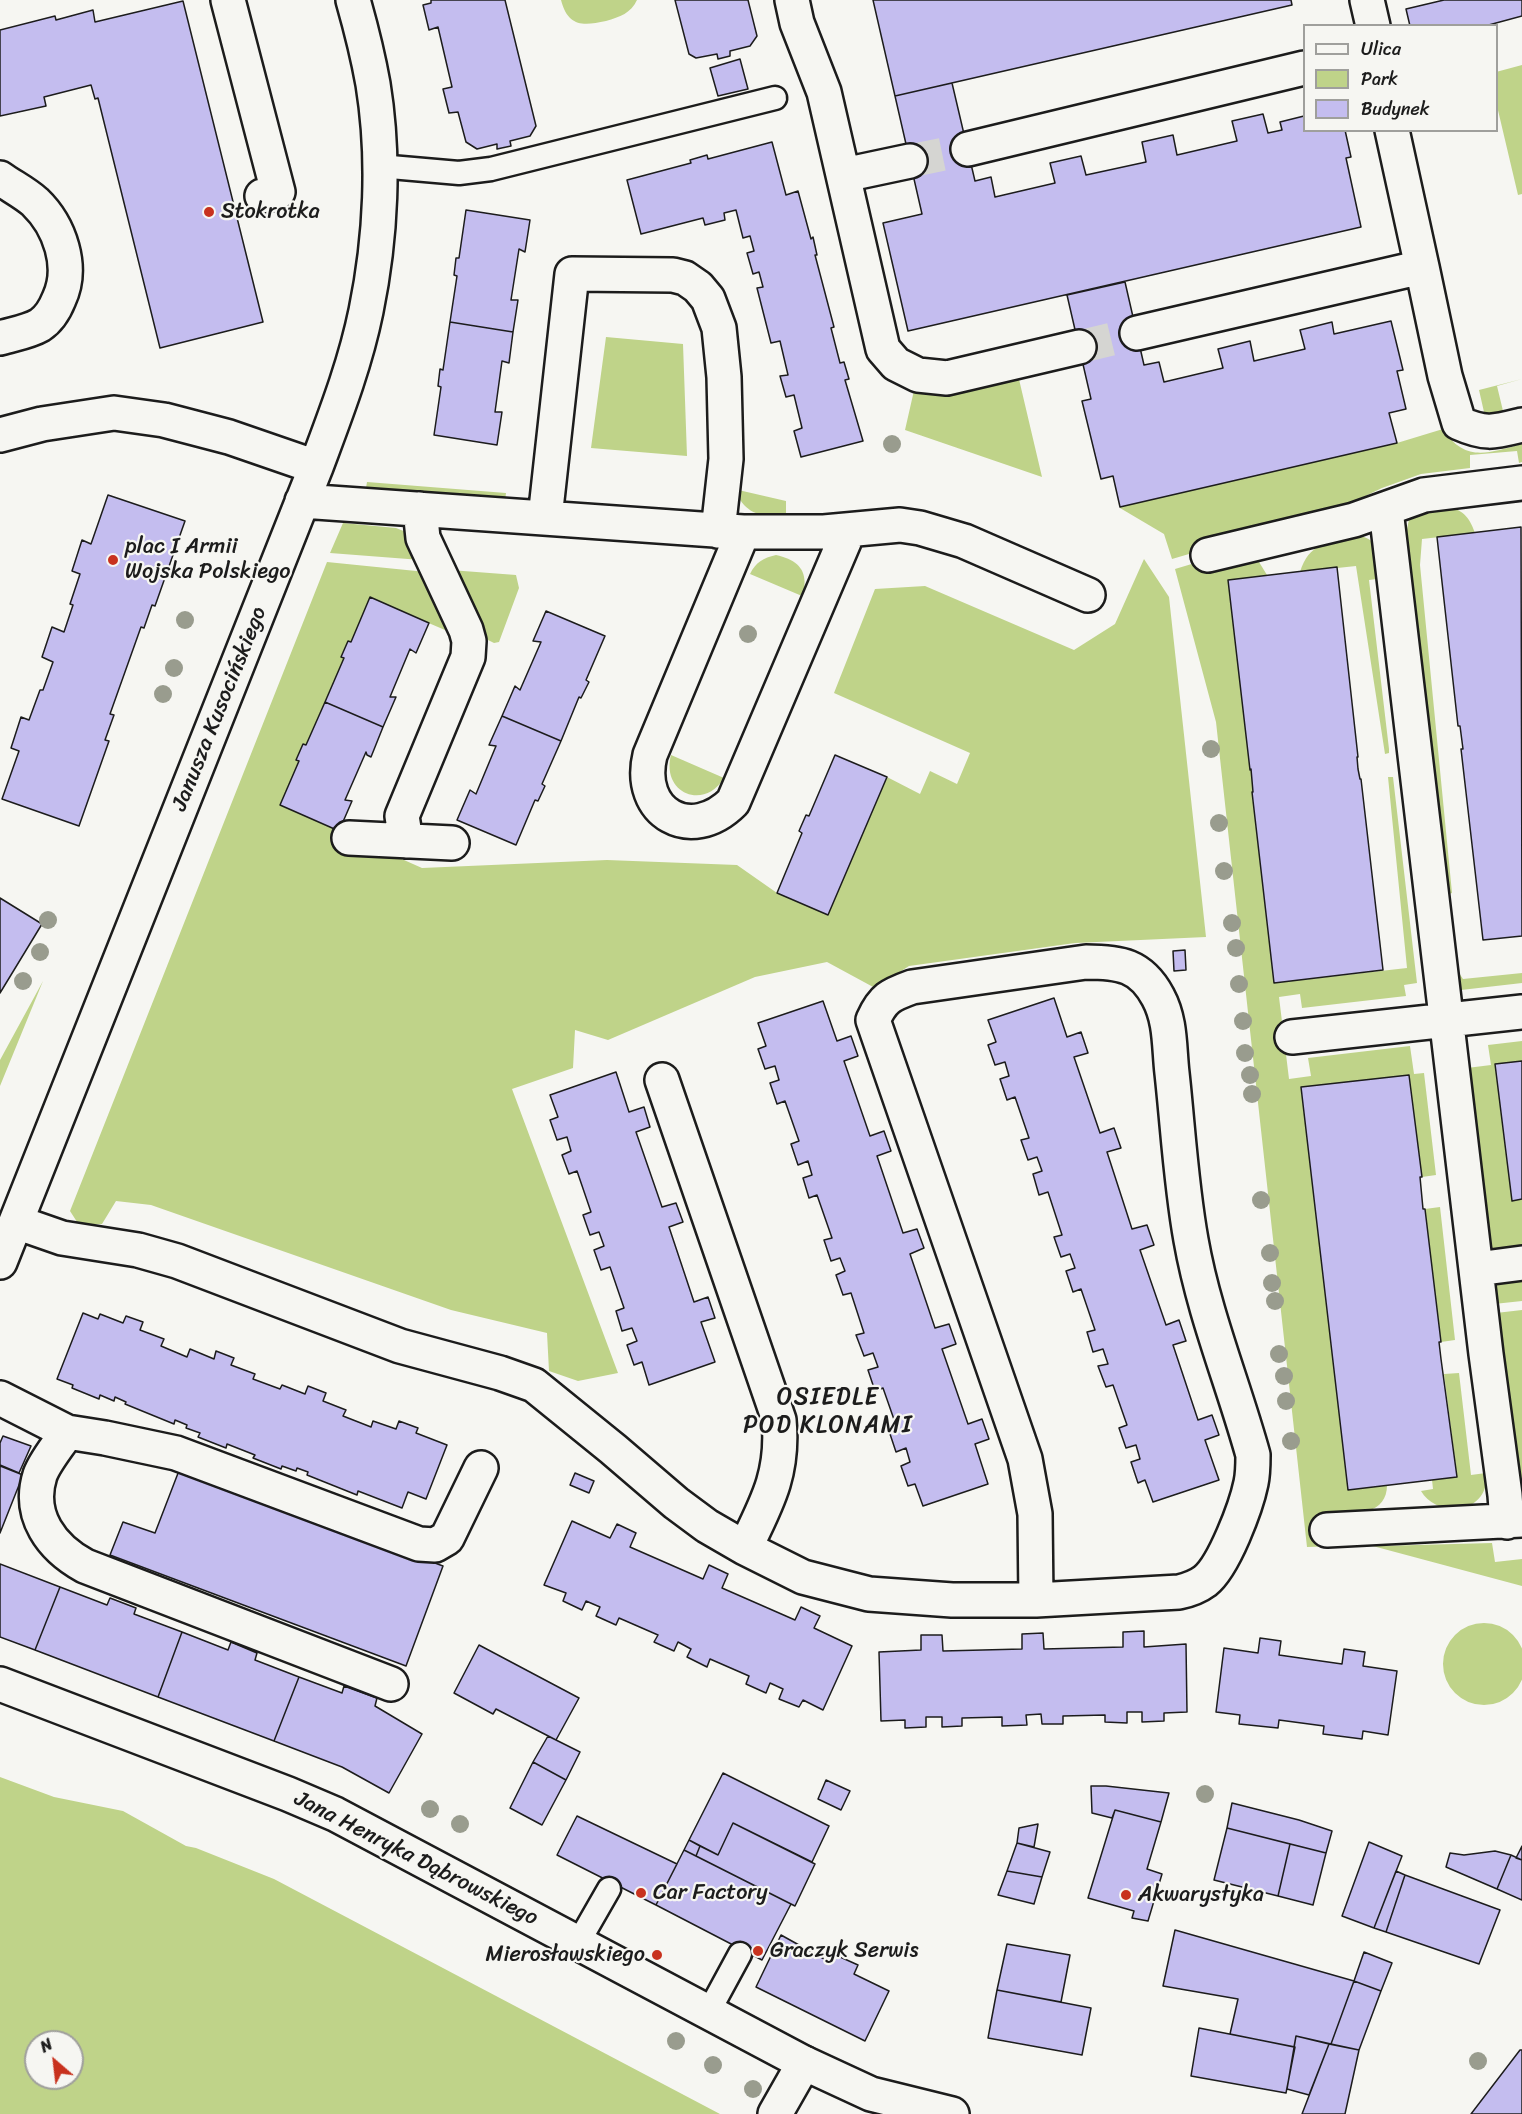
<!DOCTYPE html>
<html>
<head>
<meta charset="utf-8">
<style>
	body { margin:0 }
	#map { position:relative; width:1522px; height:2114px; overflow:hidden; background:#f6f6f2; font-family:Sriracha,sans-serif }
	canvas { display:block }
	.legend { position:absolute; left:1303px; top:24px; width:195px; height:108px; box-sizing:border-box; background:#f6f6f2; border:2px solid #9f9f9c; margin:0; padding:8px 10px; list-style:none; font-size:18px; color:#1c1c1c }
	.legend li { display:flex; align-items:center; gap:12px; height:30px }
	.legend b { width:30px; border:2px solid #9f9f9c }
	.north { position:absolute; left:24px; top:2030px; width:60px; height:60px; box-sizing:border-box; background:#f6f6f2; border:2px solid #9f9f9c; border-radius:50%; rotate:332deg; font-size:16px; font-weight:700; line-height:24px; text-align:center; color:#1c1c1c }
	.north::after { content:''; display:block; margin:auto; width:21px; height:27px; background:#c8321e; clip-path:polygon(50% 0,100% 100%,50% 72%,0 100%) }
</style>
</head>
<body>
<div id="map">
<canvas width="1522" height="2114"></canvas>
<ul class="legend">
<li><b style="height:8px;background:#f6f6f2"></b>Ulica</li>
<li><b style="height:16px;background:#bfd389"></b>Park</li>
<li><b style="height:16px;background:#c4bdef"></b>Budynek</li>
</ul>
<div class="north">N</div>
</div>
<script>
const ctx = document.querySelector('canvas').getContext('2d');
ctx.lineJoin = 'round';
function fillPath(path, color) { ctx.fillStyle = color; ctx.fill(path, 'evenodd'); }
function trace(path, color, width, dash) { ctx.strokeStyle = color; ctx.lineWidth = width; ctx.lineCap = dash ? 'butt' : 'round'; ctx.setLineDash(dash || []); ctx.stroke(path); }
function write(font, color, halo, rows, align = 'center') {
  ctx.font = font + ' Sriracha,sans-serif'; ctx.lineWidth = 4.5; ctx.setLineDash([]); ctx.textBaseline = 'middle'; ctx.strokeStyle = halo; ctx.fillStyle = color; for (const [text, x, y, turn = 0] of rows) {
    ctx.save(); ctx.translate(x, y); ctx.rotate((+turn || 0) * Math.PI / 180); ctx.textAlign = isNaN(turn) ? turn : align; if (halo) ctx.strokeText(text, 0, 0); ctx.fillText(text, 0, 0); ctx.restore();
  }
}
fillPath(new Path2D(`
	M561 0H637C631 13 620 17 606 21 583 26 568 27 561 0Z
	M1522 65V194L1518 195 1497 106 1496 72Z
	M606 337 683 344 687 456 591 448Z
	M1018 375 1042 477 905 430 915 386Z
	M1522 379 1497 386 1504 415 1470 418 1484 412 1479 390Z
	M1443 429C1465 463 1488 453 1522 444V462L1519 463 1517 451 1470 455V468L1421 474 1382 488 1355 501 1205 543 1206 549 1172 559 1164 534 1120 508V507L1397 443Z
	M367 482 506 493 505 501 374 490 366 488Z
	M734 489 786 501V515C759 516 747 516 734 489Z
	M1445 506C1462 509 1469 516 1475 533L1422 539 1420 565 1452 893 1449 894 1406 535 1409 519 1414 512Z
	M343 523 396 528 406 532 421 560 330 553Z
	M1353 535C1381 537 1379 555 1384 578L1369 580 1389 749V753L1385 754 1356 566 1300 572C1309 543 1327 543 1353 535Z
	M776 555C799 560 810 572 802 596L750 574C756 562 763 558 776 555Z
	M1251 557 1259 562 1267 575 1228 581 1251 769 1253 792 1252 793 1274 983 1407 968 1388 777H1393L1417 983 1404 985 1406 996 1302 1008 1300 994 1279 997 1289 1079 1311 1076 1308 1058 1410 1046 1414 1074 1424 1073 1436 1175 1422 1177 1409 1075 1301 1088 1348 1489 1387 1485C1387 1499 1380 1507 1368 1511L1320 1513 1322 1544 1372 1543 1380 1546 1492 1543 1495 1562 1522 1559V1586L1369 1545 1307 1547 1216 722 1175 569 1205 560Z
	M1144 559 1169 597 1206 937 1075 943 909 966 875 988 827 962 755 977 608 1040 575 1030 573 1068 512 1089 618 1373 578 1381 549 1371 547 1333 451 1310 151 1205 116 1201 102 1224 79 1225 70 1211 327 562 426 572 452 633 370 598 351 642 348 641 341 656 344 658 306 745 297 760 299 761 280 805 422 868 607 860 737 865 777 893 828 914 887 777 920 794 930 771 957 784 970 753 834 693 875 589 925 586 1074 650 1115 624Z
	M450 570 516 575 519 588 499 642 494 643 478 635Z
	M671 755 724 778C704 811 661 793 671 755Z
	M1457 970 1463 979 1522 973V983L1461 990 1458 982Z
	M43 981 0 1086V1060Z
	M1522 1041V1061L1495 1065 1512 1200 1522 1199V1252H1493L1489 1249 1467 1068 1491 1065 1488 1045Z
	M1440 1207 1455 1340 1441 1342 1425 1209Z
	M1522 1279V1301L1494 1304C1492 1279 1500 1281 1522 1279Z
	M1522 1310V1492L1520 1489 1496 1313Z
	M1459 1373 1471 1475 1486 1473C1491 1513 1438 1520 1421 1491L1433 1489 1432 1480 1457 1476 1444 1374Z
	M1443 1664a41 41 0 1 1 82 0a41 41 0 1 1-82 0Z
	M0 1777 54 1797 123 1811 186 1846 196 1848 274 1879 720 2114H0ZM36 2042H72V2078H36Z`), '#bfd389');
const building = new Path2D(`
	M431 0H505L536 126 530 136 510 141 511 146 497 149V144L477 149 466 142 458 112 449 113 443 89 452 87 438 27 429 30 423 5 431 3Z
	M675 0H748L757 36 750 46 730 51V56L718 59 717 54 696 58 689 54Z
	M873 0H1291L1292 5 895 96Z
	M1444 0H1522V16L1485 26H1410L1406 9Z
	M183 1 263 322 160 348 98 98 95 99 91 85 44 97 46 106 0 116V30L55 16 56 20 93 10 95 22Z
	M740 59 748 89 718 96 710 68Z
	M952 83 975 181 991 177 995 197 1055 183 1050 163 1081 156 1086 175 1146 162 1142 142 1173 135 1177 155 1237 141 1232 121 1263 114 1268 133 1282 130 1280 122 1304 116V130H1345L1351 157 1346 158 1361 227 908 331 883 223 922 214 895 96Z
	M772 142 786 195 798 191 811 239 813 237 817 255H815L834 327 831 328 840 363 844 362 849 379 845 380 863 441 801 457 794 431 802 428 794 395 786 397 780 376 788 375 780 341 771 343 757 288 763 287 759 272 753 274 747 253 754 251 750 236 743 238 736 210 724 213 725 220 705 225 703 218 641 234 627 180 691 163 690 160 707 155 708 159Z
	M466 210 530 220 525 252 519 249 511 300H518L513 332 450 322 457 276 454 275 456 258H459Z
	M1125 282 1144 365 1159 362 1164 382 1223 368 1218 349 1250 341 1254 361 1305 349 1300 330 1332 322 1334 334 1391 321 1403 370 1397 371 1406 409 1389 413 1397 443 1120 507 1113 476 1101 479 1082 401 1091 399 1067 295Z
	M450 322 513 332 509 363 502 361 495 412H502L497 445 434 435 441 387 438 386 440 369 443 370Z
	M108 495 185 521 155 606 152 605 144 628 141 627 110 714 114 715 105 740 109 741 79 826 2 799 19 751 11 748 21 717 29 720 40 690H43L53 662 42 657 52 627 64 632 73 605 70 604 80 574 72 571 82 540 91 544Z
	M1521 527 1522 936 1483 940 1461 749H1463L1460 726H1458L1437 537Z
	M1337 567 1358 757H1357L1358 769 1360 779H1361L1383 970 1274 983 1252 792H1253L1251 769 1250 770 1228 580Z
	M370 597 429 623 416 653 410 649 390 697H396L383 727 325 702 344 658 341 657 348 641 351 642Z
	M546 611 605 636 586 680 589 682 581 698 579 697 561 741 502 716 515 686 520 690 541 642 533 641Z
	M325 702 383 727 371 757 367 755 366 752 345 800 352 801 339 831 280 805 299 761 296 760 303 744 306 745Z
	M502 716 561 741 542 784 545 786 538 801 535 800 516 845 457 820 470 790 476 794 496 746 489 745Z
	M835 755 887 777 828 915 777 893 802 833 799 831 806 815 809 816Z
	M0 898 42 924 0 993Z
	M1185 950 1186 970 1174 971 1173 951Z
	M1054 998 1067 1037 1081 1032 1088 1053 1074 1057 1100 1133 1114 1128 1121 1148 1107 1152 1132 1229 1147 1225 1154 1245 1140 1250 1166 1325 1179 1320 1186 1341 1173 1345 1198 1420 1212 1415 1219 1435 1205 1440 1219 1480 1153 1502 1145 1480 1138 1483 1131 1462 1140 1459 1136 1445 1126 1448 1119 1428 1127 1425 1113 1385 1106 1387 1098 1366 1108 1364 1103 1349 1093 1352 1087 1332 1095 1330 1081 1289 1073 1292 1066 1271 1075 1268 1070 1254 1061 1257 1054 1237 1062 1235 1048 1192 1039 1195 1033 1174 1042 1171 1037 1157 1028 1160 1021 1140 1029 1138 1015 1097 1007 1100 1000 1079 1009 1076 1005 1062 995 1065 988 1045 996 1042 988 1020Z
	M823 1001 837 1041 851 1036 858 1056 844 1061 870 1136 884 1131 891 1151 877 1156 903 1233 917 1229 924 1248 910 1254 935 1328 949 1324 956 1344 942 1349 968 1424 982 1419 989 1439 975 1444 988 1484 923 1506 915 1484 908 1486 901 1466 910 1462 906 1448 896 1452 889 1431 897 1428 883 1388 875 1391 868 1370 878 1367 873 1353 864 1356 856 1335 864 1333 851 1293 843 1295 836 1275 845 1271 840 1258 831 1261 824 1240 832 1238 817 1195 809 1198 803 1178 812 1175 808 1161 798 1165 791 1144 799 1141 785 1101 777 1104 770 1083 779 1080 775 1066 765 1069 758 1049 766 1046 758 1023Z
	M1522 1061V1199L1512 1201 1495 1064Z
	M616 1072 629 1112 644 1107 650 1127 636 1132 662 1207 676 1203 683 1222 669 1227 694 1302 708 1297 715 1318 701 1322 715 1362 649 1385 642 1362 634 1365 627 1345 637 1341 632 1328 622 1331 616 1311 624 1308 610 1267 601 1270 594 1250 604 1246 599 1232 590 1235 583 1215 591 1212 577 1171 569 1174 562 1155 571 1151 567 1137 557 1140 550 1120 558 1117 550 1095Z
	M1409 1075 1422 1177H1420L1423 1209H1425L1441 1342H1439L1441 1359 1457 1477 1348 1490 1301 1087Z
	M83 1313 98 1319 100 1314 123 1323 126 1316 143 1322 140 1330 164 1339 161 1346 187 1357 190 1349 214 1359 216 1351 234 1358 231 1365 255 1374 253 1379 280 1389 282 1385 305 1394 308 1386 326 1393 323 1401 346 1410 343 1416 371 1427 373 1421 396 1429 399 1421 418 1428 416 1433 447 1445 426 1499 408 1492 402 1508 358 1491 357 1495 307 1475 308 1472 297 1468 296 1471 282 1466 281 1469 253 1458 255 1455 227 1444 226 1448 198 1437 200 1433 186 1428 187 1425 175 1420 174 1424 125 1404 126 1402 115 1397 114 1401 100 1395 99 1399 72 1388 73 1385 57 1379Z
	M3 1436 31 1446 19 1473 0 1465V1443Z
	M0 1466 23 1475 0 1533Z
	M180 1468 443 1566 406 1666 110 1555 123 1522 155 1533Z
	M575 1473 594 1481 589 1493 570 1485Z
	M572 1521 610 1538 617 1524 636 1533 630 1547 703 1579 709 1565 728 1574 722 1588 795 1620 801 1607 820 1616 814 1628 852 1646 823 1710 803 1700 799 1707 779 1699 783 1689 770 1683 766 1693 746 1684 749 1676 710 1659 707 1667 687 1657 691 1649 678 1642 674 1651 654 1642 658 1635 619 1618 616 1625 596 1616 600 1607 586 1601 582 1610 563 1601 566 1593 544 1585Z
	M0 1564 60 1587 35 1650 0 1637Z
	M60 1587 107 1605 110 1598 136 1608 134 1614 182 1632 158 1697 35 1650Z
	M1144 1631V1647L1186 1644 1187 1712 1164 1713V1721L1142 1722V1712H1127V1723L1105 1722V1715L1063 1716V1724H1042L1041 1714 1026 1715 1027 1725 1002 1726V1717L962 1718V1726L942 1727V1717H926V1727L905 1728V1720L881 1721 879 1652 921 1650V1635H942L943 1651 1022 1649V1634L1043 1633 1044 1649 1123 1647V1632Z
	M182 1632 228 1650 231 1642 257 1653 255 1660 299 1677 274 1741 158 1697Z
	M1260 1638 1281 1641 1279 1655 1342 1664 1344 1649 1365 1652 1363 1666 1397 1671 1388 1735 1363 1731 1362 1739 1323 1734 1324 1726 1279 1720 1278 1728 1239 1724 1240 1715 1216 1712 1224 1648 1258 1653Z
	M479 1645 579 1698 556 1740 496 1709 493 1714 454 1693Z
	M299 1677 342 1693 344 1686 377 1698 375 1706 422 1734 389 1793 342 1767 274 1741Z
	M548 1736 580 1752 566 1780 533 1762Z
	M533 1762 566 1780 542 1825 510 1808Z
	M723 1773 829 1826 812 1862 733 1823 718 1855 689 1840Z
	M826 1780 850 1791 841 1810 818 1799Z
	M1091 1786H1106L1169 1793 1161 1822 1115 1810 1112 1818 1092 1813Z
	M1232 1803 1299 1820 1332 1831 1326 1853 1227 1828Z
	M1115 1810 1161 1822 1147 1869 1162 1874 1148 1921 1132 1918 1134 1911 1088 1898Z
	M577 1816 677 1864 656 1905 557 1855Z
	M733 1823 815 1864 795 1906 696 1856 700 1846 718 1855Z
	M1038 1824 1034 1847 1017 1843 1019 1828Z
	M1227 1828 1290 1844 1278 1896 1214 1880Z
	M689 1840 700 1846 696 1856 684 1850Z
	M1369 1842 1402 1856 1374 1928 1342 1916Z
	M1017 1843 1050 1852 1042 1877 1007 1871Z
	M1290 1844 1326 1853 1313 1905 1278 1896Z
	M1522 1846V1860L1516 1858Z
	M684 1850 791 1904 762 1960 656 1905Z
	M1495 1851 1511 1855 1497 1889 1446 1867 1450 1853 1464 1855Z
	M1511 1855 1522 1860V1900L1497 1889Z
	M1007 1871 1042 1877 1034 1904 998 1895Z
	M1396 1871 1405 1875 1386 1932 1374 1928Z
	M1405 1875 1500 1910 1479 1964 1386 1932Z
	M1175 1930 1354 1981 1331 2044 1296 2036 1294 2047 1230 2034 1238 1999 1163 1986Z
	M781 1935 826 1960 829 1952 858 1965 854 1974 889 1991 865 2041 756 1987Z
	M1007 1944 1070 1955 1061 2002 997 1990Z
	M1364 1952 1392 1963 1381 1991 1354 1981Z
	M1354 1981 1381 1991 1359 2050 1331 2044Z
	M997 1990 1091 2008 1082 2055 988 2038Z
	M1199 2028 1295 2047 1286 2093 1191 2076Z
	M1296 2036 1329 2044 1309 2095 1287 2089Z
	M1329 2044 1359 2050 1345 2114H1302Z
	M1520 2050H1522V2114H1471Z`);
fillPath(building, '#c4bdef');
trace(building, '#1c1c1c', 1.5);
trace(new Path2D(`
	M910 161 968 149
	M1079 347 1137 333`), '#d5d5d2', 33, [33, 16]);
const lane = new Path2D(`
	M379 166 459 173 491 169 775 98
	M578 1943 609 1889
	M708 2013 740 1954`);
const street = new Path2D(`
	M228 0 278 192 262 196
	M792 0 797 23 824 92 883 349 896 364 918 375 947 378 1079 347
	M1367 0 1373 26
	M968 149 1304 68
	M844 175 910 161
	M0 178C11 186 25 193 35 202 60 226 74 267 59 299 55 309 49 319 40 325 28 332 13 334 0 338
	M1422 267 1445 376 1459 423C1486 435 1494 432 1522 425
	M1137 333 1422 267 1392 130
	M0 435 42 424 114 413 164 420 229 437 316 467
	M302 501 743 532H824L900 525 920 528 964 541 1088 595
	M1386 510 1486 1354 1505 1495 1507 1522
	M545 518 572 274 673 275 685 278 698 287 708 299 719 328 724 377 726 459 718 531
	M743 532 650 755C636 813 691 844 733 802L849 530
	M1208 555 1354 520 1424 495 1522 483
	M349 838 452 843
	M406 841 402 816 468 657 469 641 466 630 423 538 420 509
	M1292 1037 1522 1012
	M662 1080 779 1420C784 1473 767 1503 745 1548
	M16 1222 62 1238 138 1250 177 1261 400 1346 500 1373 534 1385 613 1449 676 1503 707 1526 745 1548 803 1577 869 1594 952 1600H1036L1179 1592C1188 1590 1197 1587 1205 1581 1224 1566 1246 1507 1251 1483 1253 1474 1253 1465 1253 1455 1233 1383 1204 1314 1191 1240 1181 1185 1178 1128 1172 1073 1169 1047 1171 1021 1158 997 1141 965 1120 962 1086 962L912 987C890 995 883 998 873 1020L1025 1459 1035 1514 1036 1600
	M0 1262 316 467C335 416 355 365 366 311 381 238 385 158 373 84 368 56 361 28 353 0
	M1477 1269 1522 1263
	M0 1398 67 1432 105 1438 176 1453 419 1544 435 1545 447 1538 481 1468
	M67 1432C59 1445 45 1461 40 1475 27 1516 52 1548 85 1566L391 1684
	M1327 1530 1522 1520
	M775 2114 804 2063`);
const secondary = new Path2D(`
	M0 1684 288 1794 335 1814 804 2063 871 2094 952 2114`);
trace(lane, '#1c1c1c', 27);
trace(street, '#1c1c1c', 38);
trace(secondary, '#1c1c1c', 38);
trace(lane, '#f6f6f2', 22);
trace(street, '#f6f6f2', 33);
trace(secondary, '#f6f6f2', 33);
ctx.fillStyle = '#999c8e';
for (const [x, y] of [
	[892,444],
	[185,620],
	[748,634],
	[174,668],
	[163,694],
	[1211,749],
	[1219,823],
	[1224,871],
	[48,920],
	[1232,923],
	[1236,948],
	[40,952],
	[23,981],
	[1239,984],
	[1243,1021],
	[1245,1053],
	[1250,1075],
	[1252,1094],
	[1261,1200],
	[1270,1253],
	[1272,1283],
	[1275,1301],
	[1279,1354],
	[1284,1376],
	[1286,1401],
	[1291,1441],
	[1205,1794],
	[430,1809],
	[460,1824],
	[676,2041],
	[1478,2061],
	[713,2065],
	[753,2089]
]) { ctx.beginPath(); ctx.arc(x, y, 9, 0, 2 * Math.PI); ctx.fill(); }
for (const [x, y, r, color] of [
	[209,212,6,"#c8321e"],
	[113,560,6,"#c8321e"],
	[641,1893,6,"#c8321e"],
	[1126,1895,6,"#c8321e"],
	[758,1951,6,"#c8321e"],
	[657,1955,6,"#c8321e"]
]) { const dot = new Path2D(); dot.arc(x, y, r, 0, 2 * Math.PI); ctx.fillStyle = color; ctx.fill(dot); trace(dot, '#f6f6f2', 2); }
write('22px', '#1c1c1c', '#f6f6f2', [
	["Stokrotka",221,212],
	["plac I Armii",125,547],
	["Wojska Polskiego",125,572],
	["Car Factory",653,1893],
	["Akwarystyka",1138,1895],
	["Graczyk Serwis",770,1951],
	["Mierosławskiego",645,1955,"right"]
], 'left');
write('22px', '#1c1c1c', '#f6f6f2', [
	["Janusza Kusocińskiego",220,709,-68],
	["Jana Henryka Dąbrowskiego",416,1859,27]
]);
ctx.letterSpacing = '1.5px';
write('24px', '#1c1c1c', '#f6f6f2', [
	["OSIEDLE",828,1398],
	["POD KLONAMI",828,1426]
]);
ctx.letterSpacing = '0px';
</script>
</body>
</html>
